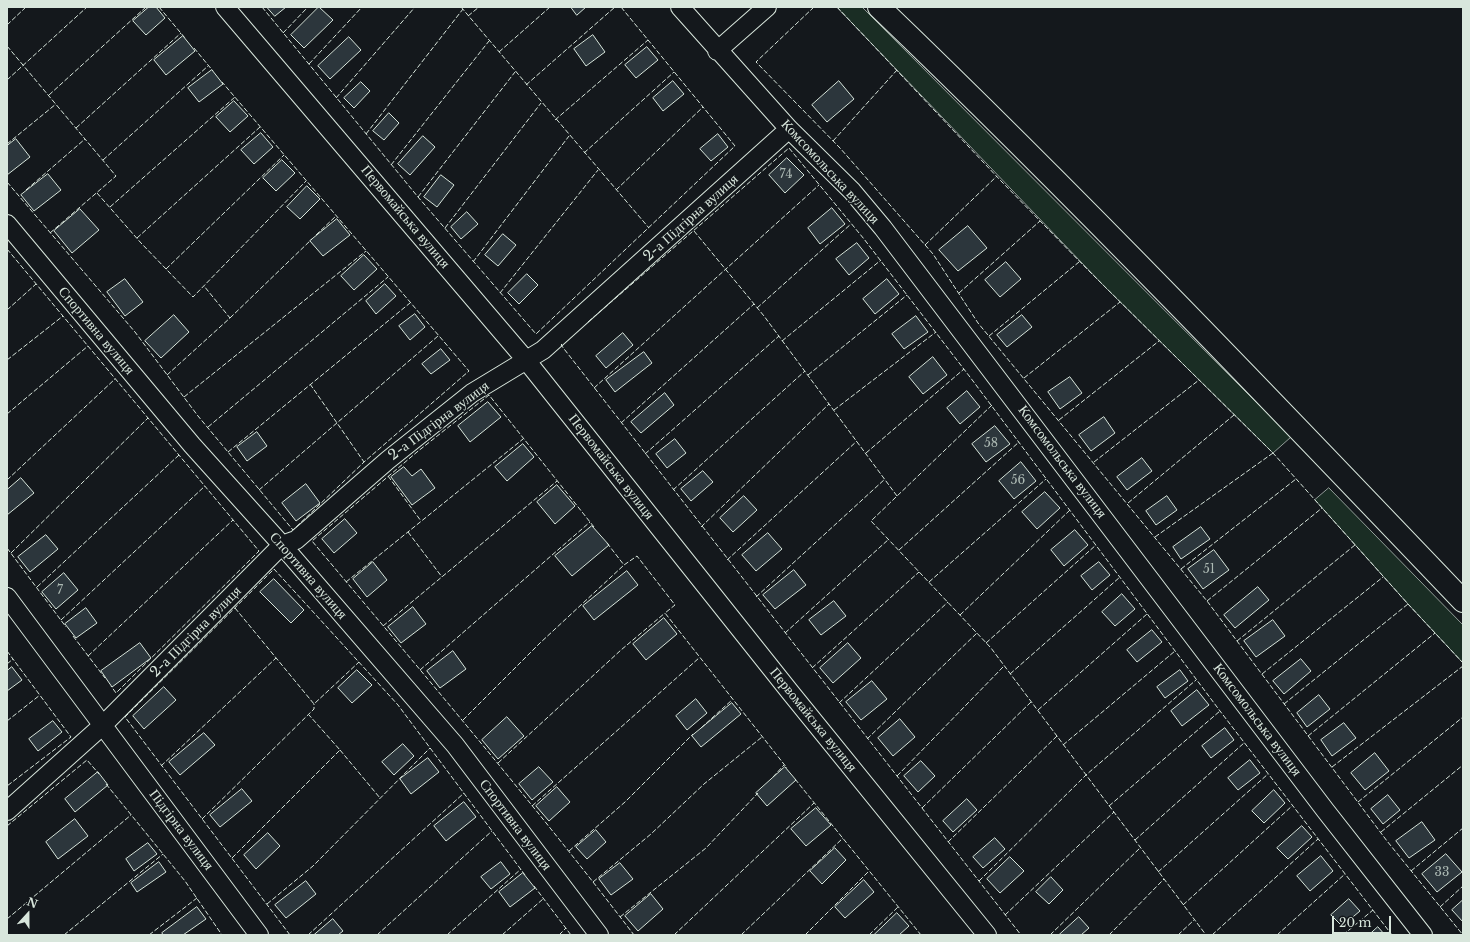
<!DOCTYPE html>
<html>
<head>
<meta charset="utf-8">
<style>
	body { margin:0 }
	#map { position:relative; width:1470px; height:942px; overflow:hidden; background:#14181c; font-family:"Libre Baskerville",serif }
	canvas { display:block }
	.frame { position:absolute; inset:0; border:8px solid #d8e6dc; pointer-events:none }
	.north { position:absolute; left:8px; top:894px; width:40px; height:40px; -webkit-text-stroke:3px #14181c; paint-order:stroke; rotate:21deg; font-size:11px; font-weight:700; line-height:16px; text-align:center; color:#d8e6dc }
	.north::after { content:''; display:block; margin:auto; width:14px; height:18px; background:#d8e6dc; clip-path:polygon(50% 0,100% 100%,50% 72%,0 100%) }
	.scale { position:absolute; left:1332px; top:916px; width:59px; height:18px; box-sizing:border-box; border:2px solid #d8e6dc; border-top:0; padding-left:5px; font-size:12px; line-height:14px; white-space:nowrap; color:#d8e6dc; -webkit-text-stroke:3px #14181c; paint-order:stroke }
</style>
</head>
<body>
<div id="map">
<canvas width="1470" height="942"></canvas>
<div class="frame"></div>
<div class="north">N</div>
<div class="scale">20 m</div>
</div>
<script>
const ctx = document.querySelector('canvas').getContext('2d');
ctx.lineJoin = 'round';
function fillPath(path, color) { ctx.fillStyle = color; ctx.fill(path, 'evenodd'); }
function trace(path, color, width, dash) { ctx.strokeStyle = color; ctx.lineWidth = width; ctx.lineCap = dash ? 'butt' : 'round'; ctx.setLineDash(dash || []); ctx.stroke(path); }
function write(font, color, halo, rows, align = 'center') {
  ctx.font = font + ' "Libre Baskerville",serif'; ctx.lineWidth = 3; ctx.setLineDash([]); ctx.textBaseline = 'middle'; ctx.strokeStyle = halo; ctx.fillStyle = color; for (const [text, x, y, turn = 0] of rows) {
    ctx.save(); ctx.translate(x, y); ctx.rotate((+turn || 0) * Math.PI / 180); ctx.textAlign = isNaN(turn) ? turn : align; if (halo) ctx.strokeText(text, 0, 0); ctx.fillText(text, 0, 0); ctx.restore();
  }
}
const green = new Path2D(`
	M837 7H862L1291 437 1273 453 1105 287Z
	M1329 488 1463 625V663L1408 604 1315 500Z`);
fillPath(green, '#1a2d24');
trace(green, '#939e99', 1);
const building = new Path2D(`
	M149 7H156L165 18 146 35 133 21Z
	M267 7H286L275 16Z
	M319 7 333 20 304 48 291 35Z
	M571 7H586L577 15Z
	M593 35 605 52 586 66 574 49Z
	M183 36 195 51 166 75 154 60Z
	M349 37 361 50 330 79 318 66Z
	M647 47 658 60 636 78 625 65Z
	M212 70 223 84 199 102 188 88Z
	M673 81 684 94 663 111 653 98Z
	M839 81 854 99 827 122 812 105Z
	M361 82 370 91 354 108 344 98Z
	M234 101 248 116 230 132 216 117Z
	M389 113 399 123 384 140 373 131Z
	M261 133 273 147 254 164 241 150Z
	M718 134 728 147 711 161 700 149Z
	M423 136 435 147 410 175 398 164Z
	M16 139 30 157 7 175V146Z
	M787 158 804 175 785 193 769 175Z
	M282 160 295 173 276 191 263 178Z
	M48 174 61 190 34 211 21 195Z
	M441 175 454 185 437 207 424 197Z
	M307 186 320 199 300 219 287 207Z
	M832 208 845 224 820 244 808 228Z
	M80 209 99 230 72 253 54 231Z
	M467 212 478 224 461 239 451 227Z
	M337 219 350 235 323 256 310 241Z
	M968 226 987 248 958 271 939 250Z
	M503 234 516 245 498 266 485 255Z
	M857 243 869 258 849 275 836 259Z
	M364 255 377 269 354 290 341 276Z
	M1006 262 1021 279 1000 297 985 280Z
	M527 274 538 285 519 304 508 293Z
	M125 279 143 302 125 316 107 292Z
	M887 279 899 294 875 314 863 299Z
	M385 284 396 296 376 314 366 301Z
	M415 314 425 327 410 340 399 326Z
	M174 315 189 332 161 358 145 341Z
	M1022 315 1032 327 1007 347 997 335Z
	M916 316 928 332 904 349 892 334Z
	M623 333 633 345 606 368 596 356Z
	M441 349 450 360 431 374 422 364Z
	M644 352 652 363 615 392 606 380Z
	M933 357 947 375 923 394 909 377Z
	M1070 377 1082 393 1060 409 1048 392Z
	M967 391 980 407 960 424 947 408Z
	M665 393 674 405 641 433 631 422Z
	M488 402 501 417 470 442 458 426Z
	M1104 417 1115 433 1091 451 1079 435Z
	M995 426 1010 444 986 462 972 444Z
	M257 432 267 446 247 461 237 447Z
	M675 439 686 453 667 468 656 454Z
	M523 444 534 457 507 481 495 467Z
	M1142 458 1152 471 1127 490 1117 477Z
	M1021 462 1036 481 1014 499 999 481Z
	M404 467 412 476 421 469 435 488 412 505 391 477Z
	M703 471 713 482 691 501 681 489Z
	M21 478 34 493 7 515V490Z
	M306 484 320 503 296 521 282 503Z
	M557 485 575 506 555 524 537 502Z
	M1045 492 1060 508 1037 529 1022 512Z
	M744 496 757 510 733 532 720 518Z
	M1167 496 1177 510 1156 525 1146 511Z
	M345 519 357 533 334 553 322 539Z
	M592 526 609 545 572 576 555 556Z
	M1201 527 1210 539 1181 559 1173 547Z
	M1075 530 1088 545 1064 566 1051 550Z
	M768 533 782 549 756 571 742 555Z
	M46 535 58 549 30 572 18 557Z
	M1214 550 1229 570 1203 589 1188 569Z
	M373 562 387 580 367 597 353 579Z
	M1099 562 1110 575 1092 590 1081 576Z
	M794 570 806 585 775 609 763 595Z
	M627 571 638 585 594 620 583 606Z
	M64 573 78 590 56 609 42 592Z
	M274 579 304 610 291 623 260 592Z
	M1258 587 1269 600 1235 628 1224 615Z
	M1122 594 1135 609 1115 626 1102 612Z
	M834 601 846 616 821 635 809 620Z
	M413 607 426 624 401 643 388 627Z
	M86 608 97 623 76 638 65 624Z
	M664 618 677 634 646 660 633 644Z
	M1273 620 1285 636 1256 657 1244 641Z
	M1152 630 1162 642 1137 662 1127 650Z
	M140 643 151 658 112 687 101 671Z
	M848 643 861 658 833 683 820 668Z
	M453 651 466 669 440 688 427 671Z
	M1301 659 1311 671 1284 694 1273 681Z
	M12 667 22 680 7 691V671Z
	M357 670 372 685 352 703 338 688Z
	M1180 670 1188 681 1165 698 1157 687Z
	M872 681 887 699 861 720 846 702Z
	M164 687 176 700 144 729 133 716Z
	M1197 690 1209 705 1182 726 1171 711Z
	M1319 695 1330 709 1307 727 1297 713Z
	M696 699 707 713 687 730 676 716Z
	M732 703 741 714 701 747 692 736Z
	M507 717 524 736 498 759 482 740Z
	M900 719 915 737 893 756 878 738Z
	M53 721 62 732 38 751 29 739Z
	M1344 723 1356 738 1332 756 1321 740Z
	M1225 728 1234 740 1211 758 1202 746Z
	M204 733 215 745 180 775 169 762Z
	M403 744 414 756 394 775 382 762Z
	M1375 753 1389 771 1365 790 1351 773Z
	M428 758 439 772 411 794 400 779Z
	M1250 760 1260 773 1238 790 1228 778Z
	M921 761 935 776 918 792 904 776Z
	M539 767 553 782 532 800 519 784Z
	M785 767 796 780 767 806 756 793Z
	M98 772 108 785 75 812 65 799Z
	M557 787 570 802 549 821 536 806Z
	M242 789 252 801 220 827 210 815Z
	M1274 790 1285 803 1264 823 1252 811Z
	M1388 795 1400 810 1383 824 1371 809Z
	M967 799 977 810 953 832 943 821Z
	M464 802 476 817 446 841 434 826Z
	M816 808 831 825 806 846 791 829Z
	M75 819 88 836 58 859 46 842Z
	M1422 822 1435 840 1409 858 1396 841Z
	M1302 826 1312 837 1288 859 1277 848Z
	M596 830 606 842 587 859 576 847Z
	M268 833 280 846 256 869 244 855Z
	M995 838 1005 849 983 868 973 857Z
	M148 843 157 854 134 871 126 859Z
	M835 848 846 860 822 884 810 871Z
	M1446 854 1462 872 1437 892 1422 874Z
	M1321 856 1333 871 1310 891 1297 876Z
	M1010 857 1024 871 1000 893 987 879Z
	M159 862 166 872 137 892 131 883Z
	M501 862 510 874 491 889 481 877Z
	M620 863 633 879 611 895 599 879Z
	M523 873 535 888 510 907 499 892Z
	M1051 877 1063 890 1049 904 1036 892Z
	M864 880 874 892 845 918 835 907Z
	M306 881 316 894 286 918 275 905Z
	M651 894 663 909 638 931 625 916Z
	M1349 899 1360 911 1342 926 1331 915Z
	M1463 900V922L1452 910Z
	M197 907 206 919 183 935H163L162 933Z
	M897 913 909 926 899 935H874Z
	M1079 917 1089 928 1081 935H1059Z
	M333 919 343 931 338 935H314Z
	M1378 927 1385 935H1369Z`);
fillPath(building, '#2c363c');
trace(building, '#d8e6dc', 1);
const minor = new Path2D(`
	M225 7 526 360 790 692 987 935
	M680 7 789 129 852 191 883 228 1325 810 1423 935
	M717 51 767 7
	M7 224 192 445 282 545 455 745 599 935
	M7 597 259 935
	M7 811 102 726 282 545 296 540 388 460 472 393 543 350 789 129`);
const primary = new Path2D(`
	M879 7C1079 199 1271 400 1463 601`);
trace(minor, '#d8e6dc', 20);
trace(primary, '#d8e6dc', 24);
trace(minor, '#14181c', 18);
trace(primary, '#14181c', 22);
trace(new Path2D(`
	M159 7 185 38
	M262 7 418 197 536 334 735 146 621 7
	M461 7 649 228
	M814 7 756 62 840 148 933 254 978 323 1207 601 1387 841 1463 935
	M837 7 1001 181 1090 272 1273 453 1408 604 1463 663
	M468 16 479 7
	M7 25 26 7
	M283 33 308 7
	M7 46 116 176 50 233
	M194 48 213 71
	M499 52 550 7
	M309 64 362 7
	M7 80 87 7
	M526 85 615 7
	M49 95 146 7
	M336 98 415 7
	M555 120 648 40
	M76 128 181 33
	M366 134 463 9
	M833 141 897 70
	M7 144 56 104
	M584 153 674 72
	M103 160 208 66
	M391 165 489 41
	M7 182 135 332 198 416 293 530 364 462 469 371 222 82
	M26 190 85 139
	M616 190 703 107
	M97 193 141 243 193 297 306 181
	M418 197 515 72
	M110 207 235 97
	M445 228 541 103
	M694 231 764 316 897 496
	M316 235 336 216
	M137 238 260 127
	M925 245 997 176
	M7 249 259 551 116 693 111 686
	M473 262 569 136
	M166 269 284 155
	M500 293 598 170
	M959 293 1040 221
	M757 308 851 224
	M7 310 36 284
	M230 318 312 239
	M588 322 789 148 864 239 973 381 1220 711 1392 935
	M989 336 1079 262
	M782 341 881 260
	M562 344 561 345 1021 935
	M7 360 63 316
	M167 375 230 318 204 286
	M808 375 907 295
	M1024 378 1120 302
	M310 384 364 462
	M594 388 819 185
	M184 397 366 251
	M992 405 871 521 991 648 1206 935
	M834 410 936 332
	M7 414 88 346
	M1059 420 1159 341
	M621 423 754 304
	M208 427 388 277
	M228 452 410 303
	M866 453 964 369
	M645 454 779 336
	M1094 462 1199 380
	M388 476 421 521
	M7 480 115 379
	M259 490 438 336
	M673 490 805 371
	M1128 503 1234 415
	M594 527 489 395 417 452 312 541C421 671 531 800 634 935
	M701 527 829 404
	M408 532 442 577
	M1155 537 1273 453
	M607 543 624 565 637 556 675 605 665 613 787 768
	M7 548 66 627
	M899 550 1019 442
	M11 553 148 418
	M727 560 857 441
	M1181 569 1296 479
	M346 582 523 439
	M929 582 1046 479
	M37 587 179 455
	M756 597 885 479
	M1207 601 1322 508
	M235 608 314 704 359 662
	M960 615 1070 510
	M61 620 205 486
	M383 626 557 481
	M785 633 889 539
	M73 636 105 678
	M1237 641 1355 545
	M986 643 1096 545
	M7 651 71 737 7 786
	M88 656 233 520
	M7 664 13 659
	M812 668 919 572
	M420 670 590 522
	M1010 674 1120 577
	M1262 674 1383 577
	M839 703 948 602
	M1284 704 1408 604
	M1038 710 1147 614
	M463 720 540 643 624 565
	M7 721 40 695
	M701 728 732 700
	M1308 736 1435 633
	M867 739 977 633
	M1063 745 1175 651
	M340 750 380 798
	M498 763 621 650 665 613
	M161 766 276 658
	M1332 767 1463 666
	M897 776 1004 666
	M773 777 784 765
	M795 779 921 935
	M106 784 185 881 222 935
	M1358 802 1463 717
	M532 806 699 658
	M1109 806 1220 711
	M922 808 1031 702
	M202 819 314 709V704
	M7 826 87 760 99 774
	M1381 832 1463 765
	M1135 840 1244 743
	M948 842 1057 736
	M569 851 625 802 693 734
	M232 858 340 750 309 715
	M1411 871 1463 828
	M1158 872 1268 774
	M979 881 1086 775 1196 680
	M593 882 651 834 704 784 762 737
	M534 886 571 935
	M267 904 313 866 430 748
	M1183 905 1292 806
	M1440 907 1463 886
	M1005 915 1114 812
	M620 917 706 848 758 793
	M7 919 131 815
	M64 935 163 854
	M149 935 197 898
	M290 935 125 717 274 569 398 705 525 875
	M308 935 464 793
	M377 935 492 831
	M447 935 521 869
	M502 935 543 899
	M559 935 566 928
	M674 935 814 803
	M741 935 843 838
	M805 935 869 871
	M869 935 898 907
	M1050 935 1140 848
	M1109 935 1164 879
	M1178 935 1194 920
	M1212 935 1318 839
	M1277 935 1345 874
	M1343 935 1373 910`), '#d8e6dc', 1, [5, 2]);
write('12px', '#adbab4', null, [
	["74",786,175],
	["58",991,444],
	["56",1018,481],
	["51",1209,570],
	["7",60,591],
	["33",1442,873]
]);
write('14px', '#d8e6dc', '#14181c', [
	["Комсомольська вулиця",830,172,47],
	["Первомайська вулиця",405,217,50],
	["2-а Підгірна вулиця",691,218,-42],
	["Спортивна вулиця",96,331,50],
	["2-а Підгірна вулиця",439,421,-37],
	["Комсомольська вулиця",1062,462,53],
	["Первомайська вулиця",611,467,52],
	["Спортивна вулиця",308,576,49],
	["2-а Підгірна вулиця",196,632,-45],
	["Первомайська вулиця",813,720,51],
	["Комсомольська вулиця",1257,720,53],
	["Спортивна вулиця",515,825,53],
	["Підгірна вулиця",181,830,53]
]);
</script>
</body>
</html>
